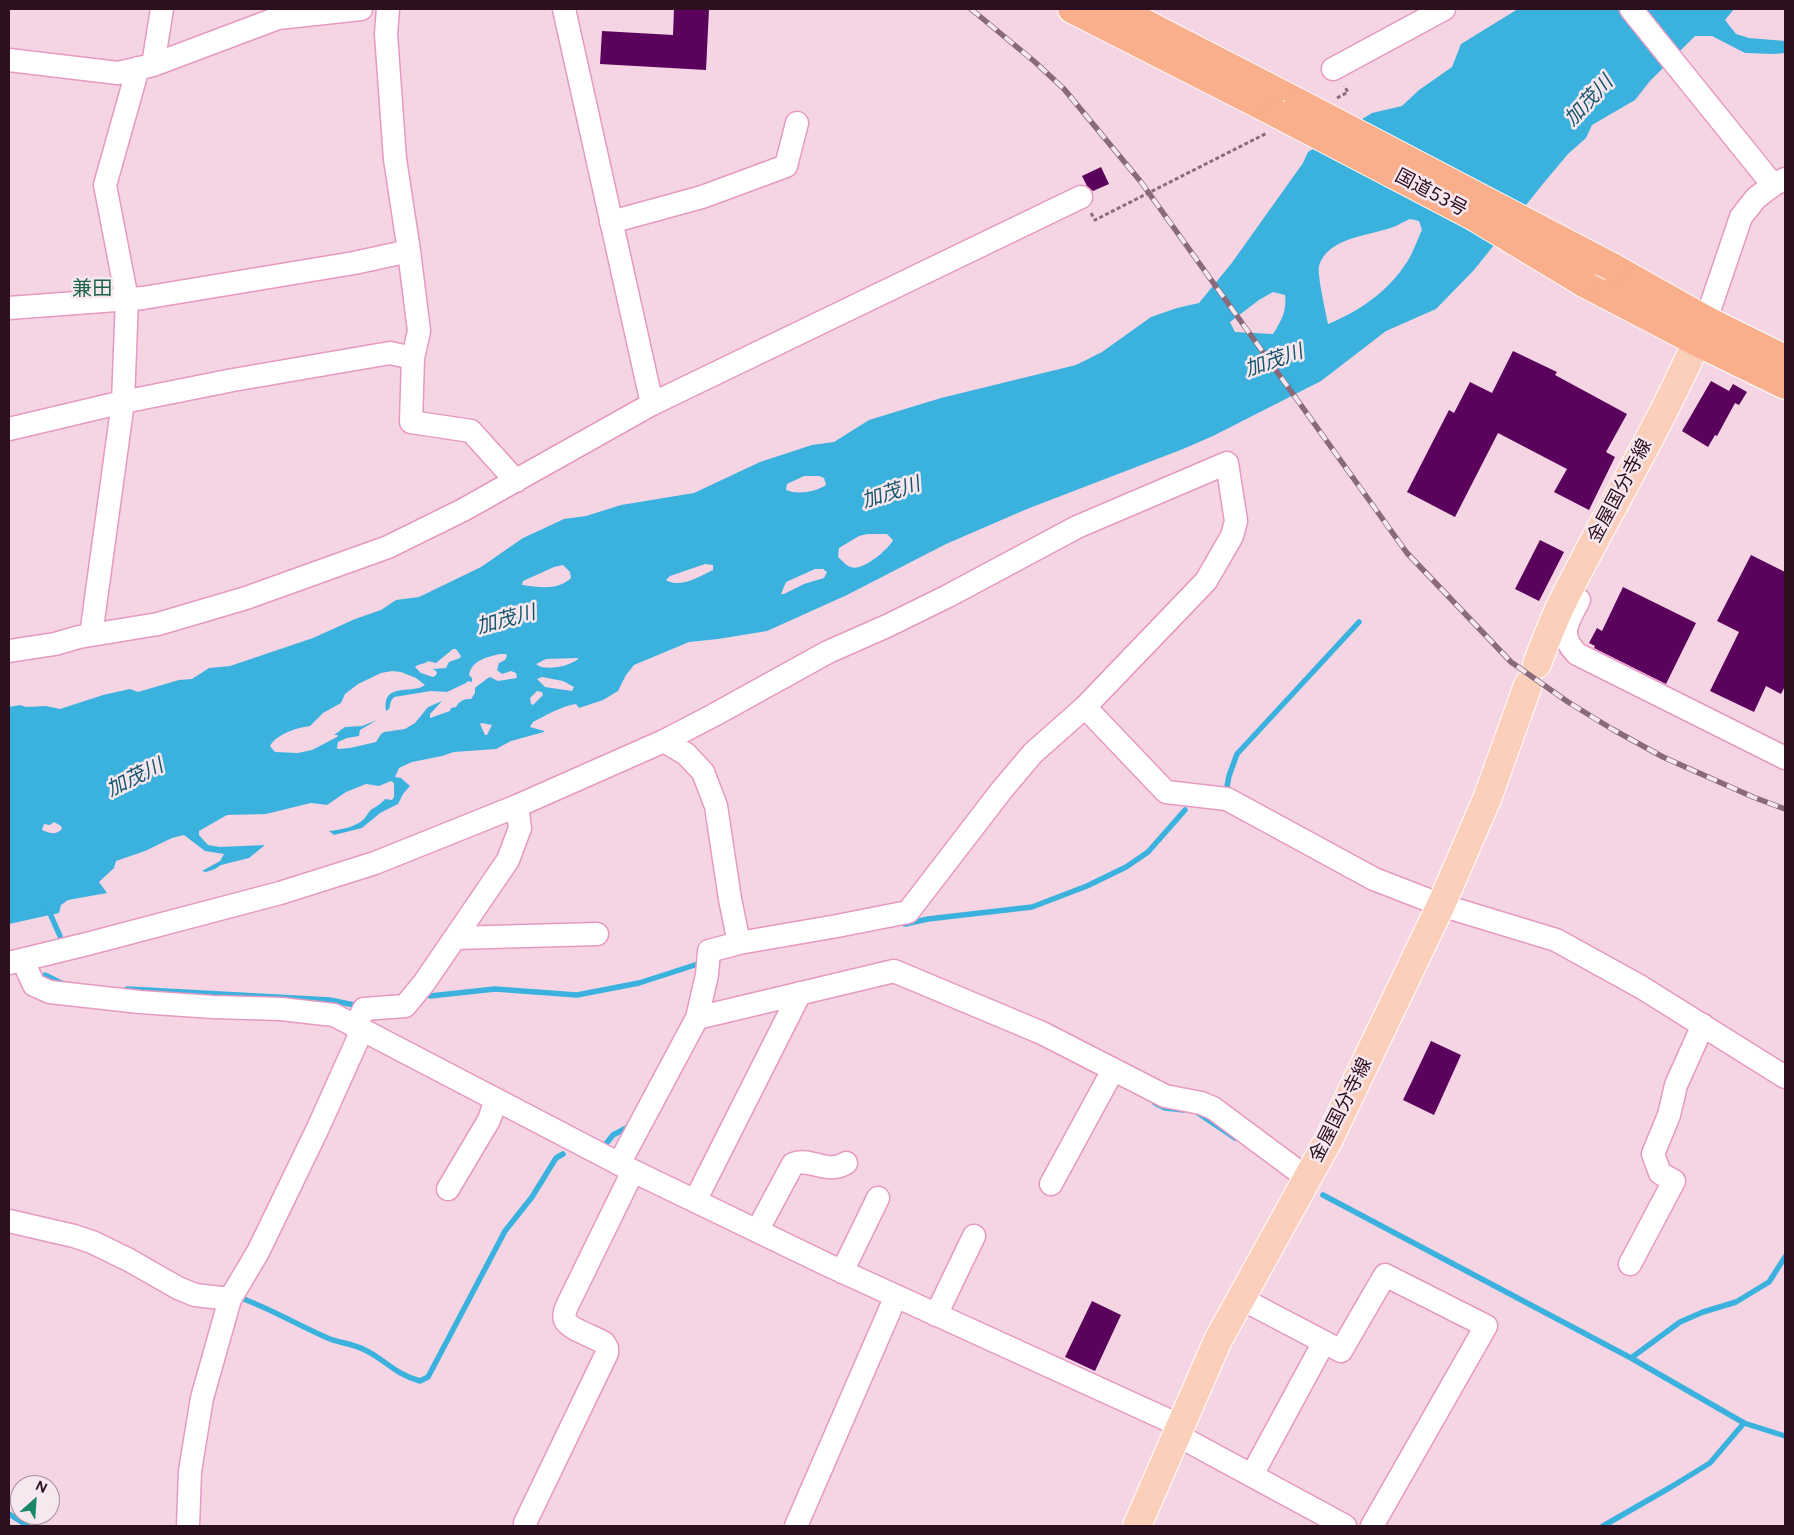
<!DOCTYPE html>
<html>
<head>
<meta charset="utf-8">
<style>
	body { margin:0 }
	#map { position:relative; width:1794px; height:1535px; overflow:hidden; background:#f5d4e4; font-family:Figtree,sans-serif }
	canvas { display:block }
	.frame { position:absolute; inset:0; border:10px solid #2c1020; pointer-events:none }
	.north { position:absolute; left:10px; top:1475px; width:50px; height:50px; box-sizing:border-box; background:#f7e7ee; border:1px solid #a6919c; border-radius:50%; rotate:26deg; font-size:14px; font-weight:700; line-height:20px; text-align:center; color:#2c1020 }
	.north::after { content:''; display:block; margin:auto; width:18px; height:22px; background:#188867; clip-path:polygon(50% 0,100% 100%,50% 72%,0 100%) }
</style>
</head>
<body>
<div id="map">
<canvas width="1794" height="1535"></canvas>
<div class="frame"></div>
<div class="north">N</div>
</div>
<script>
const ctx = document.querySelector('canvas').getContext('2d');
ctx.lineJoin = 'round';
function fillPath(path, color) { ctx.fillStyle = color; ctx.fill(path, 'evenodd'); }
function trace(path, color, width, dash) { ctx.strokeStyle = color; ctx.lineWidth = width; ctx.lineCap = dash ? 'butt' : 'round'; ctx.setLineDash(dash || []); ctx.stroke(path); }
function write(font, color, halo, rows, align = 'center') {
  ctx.font = font + ' Figtree,"Noto Sans JP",sans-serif'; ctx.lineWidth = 5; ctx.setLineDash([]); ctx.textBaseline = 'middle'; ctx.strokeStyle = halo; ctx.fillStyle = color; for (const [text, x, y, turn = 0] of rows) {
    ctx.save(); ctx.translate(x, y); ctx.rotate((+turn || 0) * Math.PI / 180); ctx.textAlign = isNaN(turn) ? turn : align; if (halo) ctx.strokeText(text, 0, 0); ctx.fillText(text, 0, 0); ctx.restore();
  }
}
fillPath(new Path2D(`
	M1518 9H1734L1725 20 1736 34 1749 38 1785 41V53L1774 54 1745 53 1712 36H1695L1650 81 1635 100 1592 125 1586 138 1568 154 1542 185 1474 270 1436 309 1386 331 1321 381 1213 436 1183 449 1027 509 946 544 847 595 767 631 718 639 689 642 634 665 626 675 618 691 603 700 579 708 576 704C559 707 547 715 533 722L530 727 544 731V732L511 741 496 749 454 752 442 756 412 762 399 768 395 777 401 778 410 786 403 794 398 804 380 813 362 828 334 835 329 831C340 830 356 827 364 819 367 816 368 812 372 809 377 806 381 804 385 799L392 800 394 797V783L391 781 379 786 366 784 346 792 327 805 311 803 266 814 227 815 199 831V835L208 845 220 847 265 845 249 858 221 865 215 869 206 872 202 871 220 861 224 854 205 851 184 835 172 838 145 851 116 861 114 868 99 882 107 893 68 900 61 905 59 913 9 924V707L20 705 26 707 46 706 60 709 103 695 130 689 138 692 179 680 192 679 209 668 230 666 313 638 355 619 381 610 396 600 419 597 481 567 523 538 564 519 586 516 621 505 694 493 760 462 812 445 834 442 869 420 941 398 1076 365 1102 352 1151 317 1177 308 1199 303 1231 264 1303 163 1308 152 1372 113 1402 106 1419 90 1452 67 1461 44ZM1410 219 1419 221 1422 230C1418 238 1415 247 1411 255 1394 287 1361 311 1328 324 1326 313 1317 275 1319 266 1328 236 1372 236 1396 226 1400 224 1405 221 1410 219ZM1273 292 1285 295C1287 310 1282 320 1273 334L1235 332 1230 322 1259 300ZM804 476H819L824 478 826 485C815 492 798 495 786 490L787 484ZM867 534H887L893 540C889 549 862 572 851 567 846 566 842 560 838 557L839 548 859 536ZM705 564 713 565V570C700 576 680 589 666 580L670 576ZM563 565 570 572 571 578C557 591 540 587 522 585L523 581 554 567ZM815 569H823L827 572 824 578 804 584 784 594H781L786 582ZM453 649H456L461 656 460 658 449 662 446 668 433 669 437 672 436 675 433 677 421 673 415 667C419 663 424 665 428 661L436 663ZM500 654H506L507 656 505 660 499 663 497 670 502 674 511 671 516 673 517 678 498 681 490 677C489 677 476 687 475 688V693L471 699C464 699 460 700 456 707L451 708 450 711 430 718V714L442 701 428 707 415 723 405 729 384 732 381 734 376 742 350 748 338 749 337 748 338 742 347 738 359 736 360 730 377 720 362 726 345 727 334 735H338L337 737 312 750 298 753 275 752 270 746C277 734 296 728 310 726L323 713 341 703 345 694 358 684 381 673 392 671 401 672 416 678 425 685C412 695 382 681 386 711L389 709 391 701 394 697 431 691 447 692 466 683 468 681 472 682V678L469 675C472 660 487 657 500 654ZM578 658V659C570 666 545 672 536 664L546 659ZM542 677 563 681 574 687 572 691 545 687 537 679ZM537 691 542 692 543 695 533 705 531 704 530 698ZM482 723 492 725 487 735H485L480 724ZM54 822 61 826 62 829C55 836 50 833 42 830L44 824 50 825Z`), '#3bb2de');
trace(new Path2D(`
	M1226 792 1229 776 1237 754 1359 622
	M48 909 60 936
	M905 924 928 919 1032 907 1087 886 1126 867 1148 852 1185 810
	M45 975 65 985
	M127 989 313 999 330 1000 354 1005
	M430 996 495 989 577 995 639 983 701 963
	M1155 1103 1165 1108 1184 1110
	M1198 1113 1235 1138
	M601 1150 613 1135 632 1125
	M1323 1195 1631 1358 1680 1322 1703 1312 1736 1302 1769 1282 1785 1257
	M238 1297C270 1308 299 1326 330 1339 341 1343 353 1344 363 1349 385 1359 394 1374 420 1381L428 1377 505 1231 532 1197 556 1158 563 1154
	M1631 1358 1744 1423 1785 1436
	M9 1514 28 1526
	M1603 1526 1671 1487 1710 1463 1744 1423`), '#3bb2de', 5.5);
fillPath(new Path2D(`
	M674 9H709L706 70 600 64 602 31 673 35Z
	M1101 167 1109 184 1093 191 1087 186 1082 176Z
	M1513 351 1557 372 1555 375 1627 414 1606 452 1615 457 1589 510 1554 492 1567 469 1498 433 1455 517 1407 492 1449 410 1454 413 1470 382 1492 393Z
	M1711 381 1729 391 1733 384 1747 392 1739 405 1735 403 1717 436 1715 435 1708 447 1682 431Z
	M1540 540 1564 552 1539 601 1515 589Z
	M1751 555 1785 572V686L1781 694 1766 686 1754 712 1710 691 1739 632 1717 621Z
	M1623 587 1696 623 1666 684 1594 648 1595 646 1589 643 1597 628 1602 631Z
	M1431 1041 1461 1055 1434 1115 1403 1100Z
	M1092 1301 1121 1315 1095 1371 1065 1357Z`), '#5a025c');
const minor = new Path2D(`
	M388 9 386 34 395 159 409 251 419 331 413 358 411 422 471 431 516 481
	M564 9 652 404
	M1631 9 1773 185
	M9 60 118 73 153 65 278 18 361 9
	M153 65 162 9
	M1333 69 1444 9
	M611 222 702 197 786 166 797 123
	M9 308 143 298 354 263 409 251
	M1706 320 1741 217 1756 198 1773 185 1785 179
	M9 429 123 402 233 380 390 353 413 358
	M1579 600C1568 622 1557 634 1577 654L1785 758
	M91 635 123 402 127 299 105 185 138 68
	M9 651 55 644 79 637 158 624 246 598 388 547 463 510 652 404 1081 197
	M664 741 686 754 703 772 716 806 730 899 739 943 837 926 908 912 1001 791 1033 753 1085 707
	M455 938 597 934
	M23 961 34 985 50 992 140 1002 213 1007 281 1009 334 1015 633 1171 830 1266 1181 1426
	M9 963 87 944 280 893 375 863 517 806 664 741 714 715 828 652 887 626 948 596 1077 527 1227 463 1236 521 1232 536 1206 581 1085 707 1166 792 1227 799 1374 879 1441 905 1556 940 1641 987 1785 1077
	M697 1018 707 975 709 951 739 943
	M355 1027 364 1009 405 1006 424 983 508 860 520 828 517 806
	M619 1164 697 1018 894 971 1042 1033 1165 1096 1201 1103 1213 1108 1307 1178
	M1051 1184 1113 1070
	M448 1189 489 1120 496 1100
	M695 1201 800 993
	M9 1221 74 1236 92 1242 129 1260 178 1288 195 1295 230 1299
	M757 1231 793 1164C812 1157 827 1175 846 1163
	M1630 1264 1674 1181 1660 1173 1653 1154 1669 1115 1676 1085 1703 1025
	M842 1272 878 1198
	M1240 1298 1341 1351 1385 1275 1486 1326 1372 1526
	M936 1315 974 1236
	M1177 1435 1345 1526
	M1252 1475 1324 1342
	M188 1526 190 1471 202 1398 230 1299 258 1252 318 1128 362 1030
	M526 1526 525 1523 607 1353V1348L604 1343C595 1337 569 1329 565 1320 563 1315 566 1308 568 1304L633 1171
	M796 1526 896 1296`);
const major = new Path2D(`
	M1537 664C1545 643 1553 621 1563 601 1610 507 1666 417 1706 320
	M1137 1526 1218 1340 1329 1139 1441 905 1487 799 1528 685`);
const highway = new Path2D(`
	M1072 9 1276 113
	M1117 9 1299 103
	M1612 267 1706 320 1785 359
	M1584 283 1697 342 1785 385`);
trace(minor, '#e699c1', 25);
trace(major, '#fff', 30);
trace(highway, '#fff', 30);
trace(new Path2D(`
	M1337 98 1348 92 1344 86
	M1091 213 1095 220 1267 133`), '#8a6c7c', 3, [4, 2.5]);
trace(minor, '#fff', 22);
trace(major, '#fbcfb9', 28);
trace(highway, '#f9af8b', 28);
const rail = new Path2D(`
	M971 9 1035 62 1064 89 1141 182 1407 553 1511 662 1568 702 1612 729 1663 757 1753 797 1785 809`);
trace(rail, '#886a7a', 5.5);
trace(rail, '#f7e7ee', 4, [11]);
const highwayBridge = new Path2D(`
	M1299 103 1612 267
	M1276 113 1473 216 1584 283`);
trace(highwayBridge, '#fff', 30, []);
trace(highwayBridge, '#f9af8b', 28);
write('19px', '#2c1020', '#f7e7ee', [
	["国道53号",1431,193,28],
	["金屋国分寺線",1620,491,-62],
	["金屋国分寺線",1341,1110,-63]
]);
write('italic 20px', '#16566d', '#f7e7ee', [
	["加茂川",1589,101,-47],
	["加茂川",1274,361,-19],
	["加茂川",891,493,-18],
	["加茂川",506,620,-15],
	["加茂川",135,778,-26]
]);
write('20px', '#1b634b', '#f7e7ee', [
	["兼田",92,289]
]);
</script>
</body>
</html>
